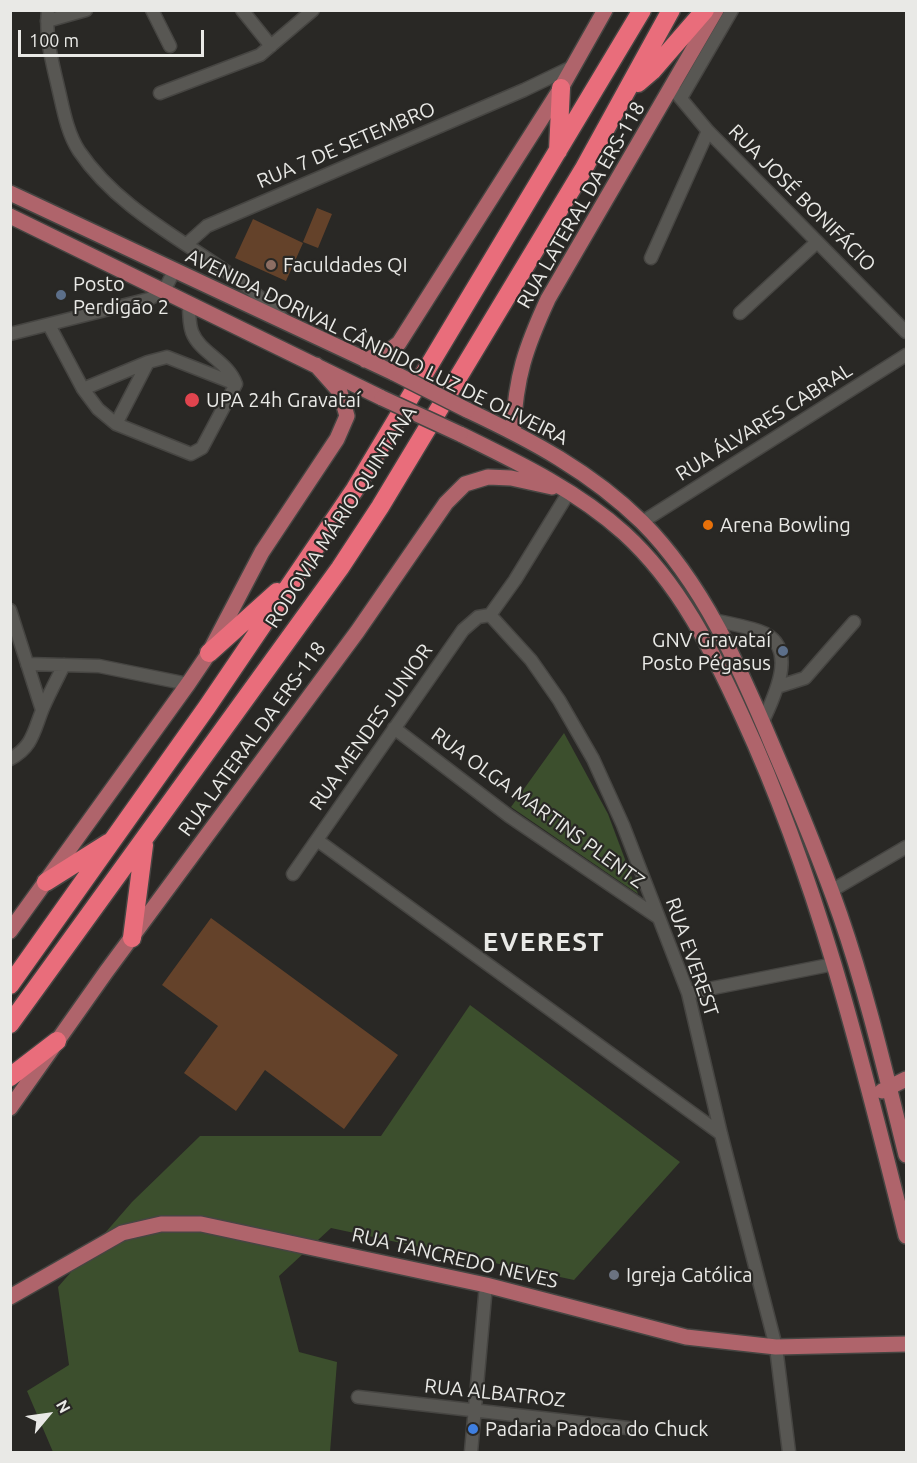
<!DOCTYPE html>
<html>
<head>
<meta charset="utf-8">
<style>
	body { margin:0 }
	#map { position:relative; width:917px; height:1463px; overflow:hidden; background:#292825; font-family:Ubuntu,sans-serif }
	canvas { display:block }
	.frame { position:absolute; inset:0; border:12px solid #e9e9e6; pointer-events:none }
	.north { position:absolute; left:18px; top:1385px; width:60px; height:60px; -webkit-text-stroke:4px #292825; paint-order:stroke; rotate:61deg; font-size:16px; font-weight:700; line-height:24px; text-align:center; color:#e9e9e6 }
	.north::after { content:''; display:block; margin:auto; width:21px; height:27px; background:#e9e9e6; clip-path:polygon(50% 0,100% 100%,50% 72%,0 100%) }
	.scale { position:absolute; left:18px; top:30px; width:186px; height:27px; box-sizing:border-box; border:3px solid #e9e9e6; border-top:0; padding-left:8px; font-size:18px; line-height:21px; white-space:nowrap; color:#e9e9e6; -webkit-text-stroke:4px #292825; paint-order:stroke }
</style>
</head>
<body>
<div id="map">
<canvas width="917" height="1463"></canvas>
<div class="frame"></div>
<div class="north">N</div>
<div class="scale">100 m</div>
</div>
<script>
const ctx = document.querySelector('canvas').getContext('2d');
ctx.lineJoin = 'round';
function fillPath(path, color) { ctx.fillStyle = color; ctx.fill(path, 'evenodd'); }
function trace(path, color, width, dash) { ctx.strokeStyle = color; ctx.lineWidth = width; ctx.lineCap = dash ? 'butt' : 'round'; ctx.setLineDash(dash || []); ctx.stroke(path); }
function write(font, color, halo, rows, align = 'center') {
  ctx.font = font + ' Ubuntu,sans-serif'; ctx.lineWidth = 4.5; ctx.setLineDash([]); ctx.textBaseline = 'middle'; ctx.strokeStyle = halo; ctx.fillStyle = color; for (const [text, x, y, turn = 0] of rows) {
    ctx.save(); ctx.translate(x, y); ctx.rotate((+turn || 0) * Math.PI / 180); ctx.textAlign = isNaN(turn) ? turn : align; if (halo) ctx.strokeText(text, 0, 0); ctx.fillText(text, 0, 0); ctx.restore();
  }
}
fillPath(new Path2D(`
	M564 733 608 814 638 894 511 807Z
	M470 1005 680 1162 574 1280 331 1228 279 1276 299 1352 337 1362 330 1452H53L27 1391 69 1365 58 1287 132 1202 200 1136H381Z`), '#3c4f2d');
fillPath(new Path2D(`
	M317 208 332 214 318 248 303 242Z
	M253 219 303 243 286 281 235 258Z
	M211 918 398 1055 344 1129 265 1070 236 1111 184 1073 218 1026 162 985Z`), '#64422a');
const minor = new Path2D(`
	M48 10C45 37 52 61 58 87 63 108 67 133 79 151 130 226 221 254 282 318
	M152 10 170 46
	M242 10 271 46
	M47 21 86 10
	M672 88 708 131 906 332
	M160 93 260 55 313 10
	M681 98 732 10
	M188 243 207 226 524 90 574 66
	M651 258 708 131
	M740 313 817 242
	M49 325 83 389 98 409 116 424 191 454 202 448 236 384C228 361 200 353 192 332 189 324 189 311 189 303
	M10 334 149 299 164 291 174 271
	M83 389 148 362
	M116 424 148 362 167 357 236 384
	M642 522 906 355
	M10 610 42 710
	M490 615 531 660 559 700 593 759 623 825 688 993 721 1134 776 1347 789 1452
	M490 615 515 580 569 492
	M713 620C728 623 744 626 759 631 800 645 775 695 763 721
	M27 664 99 666 188 684
	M780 686 805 678 854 622
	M394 728 509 816 659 918
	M10 759C33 747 34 730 43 708 49 694 57 679 64 665
	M317 840 721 1134
	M293 874 463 630 478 617 490 615
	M831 891 906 847
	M688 993 834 964
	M358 1397 628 1428
	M471 1452 486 1285`);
const major = new Path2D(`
	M10 193 394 373
	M10 216 382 398
	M365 360 390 350 399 343 561 88 605 10
	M467 410C531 440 591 472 642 522 703 583 740 668 773 747 797 803 820 858 840 915 867 993 886 1075 906 1155
	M513 431C516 376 525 349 548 299L716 10
	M460 434C517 462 576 490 624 533 680 584 712 650 743 718 819 883 862 1060 906 1236
	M10 931 188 684 209 653 262 552 337 439 347 416 340 392 316 365
	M882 1091 906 1079
	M10 1108 106 972 357 632 446 503 465 484 488 477 511 478 552 487
	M10 1297 122 1233 161 1224H201L486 1285 686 1337 776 1347 906 1344`);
const highway = new Path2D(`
	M638 83 652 71 705 10
	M558 151 561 88
	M209 653 277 592
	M46 882 108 843
	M132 938 144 845
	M10 985 207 707 355 489 642 10
	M10 1024 340 568 380 507 583 170 671 10
	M10 1077 57 1041`);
trace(minor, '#464542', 15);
trace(major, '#464542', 18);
trace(highway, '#464542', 21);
trace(minor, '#585753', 12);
trace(major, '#af646b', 15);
trace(highway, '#e96d7b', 18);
const majorBridge = new Path2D(`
	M394 373 467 410
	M382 398 460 434`);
trace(majorBridge, '#464542', 18, []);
trace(majorBridge, '#af646b', 15);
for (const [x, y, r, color] of [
	[271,265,6,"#8d6e63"],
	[61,295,6,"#5c6f8a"],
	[192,400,8,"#e0444e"],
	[708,525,6,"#e8710a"],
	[783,651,6,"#5c6f8a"],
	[614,1275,6,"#6b7280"],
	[473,1429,6,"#3f7fe0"]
]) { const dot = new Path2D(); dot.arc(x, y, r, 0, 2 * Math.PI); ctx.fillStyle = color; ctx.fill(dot); trace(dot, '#292825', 2); }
write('20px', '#e9e9e6', '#292825', [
	["RUA 7 DE SETEMBRO",346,145,-23],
	["RUA JOSÉ BONIFÁCIO",802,198,45],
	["RUA LATERAL DA ERS-118",581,205,-60],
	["AVENIDA DORIVAL CÂNDIDO LUZ DE OLIVEIRA",377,347,26],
	["RUA ÁLVARES CABRAL",764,422,-32],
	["RODOVIA MÁRIO QUINTANA",341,517,-57],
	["RUA MENDES JUNIOR",371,727,-55],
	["RUA LATERAL DA ERS-118",252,739,-54],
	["RUA OLGA MARTINS PLENTZ",538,808,36],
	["RUA EVEREST",692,957,71],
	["RUA TANCREDO NEVES",455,1258,13],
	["RUA ALBATROZ",495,1393,6]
]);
write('20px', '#e9e9e6', '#292825', [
	["Faculdades QI",283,265],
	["Posto",73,284],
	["Perdigão 2",73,307],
	["UPA 24h Gravataí",206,400],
	["Arena Bowling",720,525],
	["GNV Gravataí",771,640,"right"],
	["Posto Pégasus",771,663,"right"],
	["Igreja Católica",626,1275],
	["Padaria Padoca do Chuck",485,1429]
], 'left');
ctx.letterSpacing = '1.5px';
write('bold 26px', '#e9e9e6', '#292825', [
	["EVEREST",544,942]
]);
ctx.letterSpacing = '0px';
</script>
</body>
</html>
